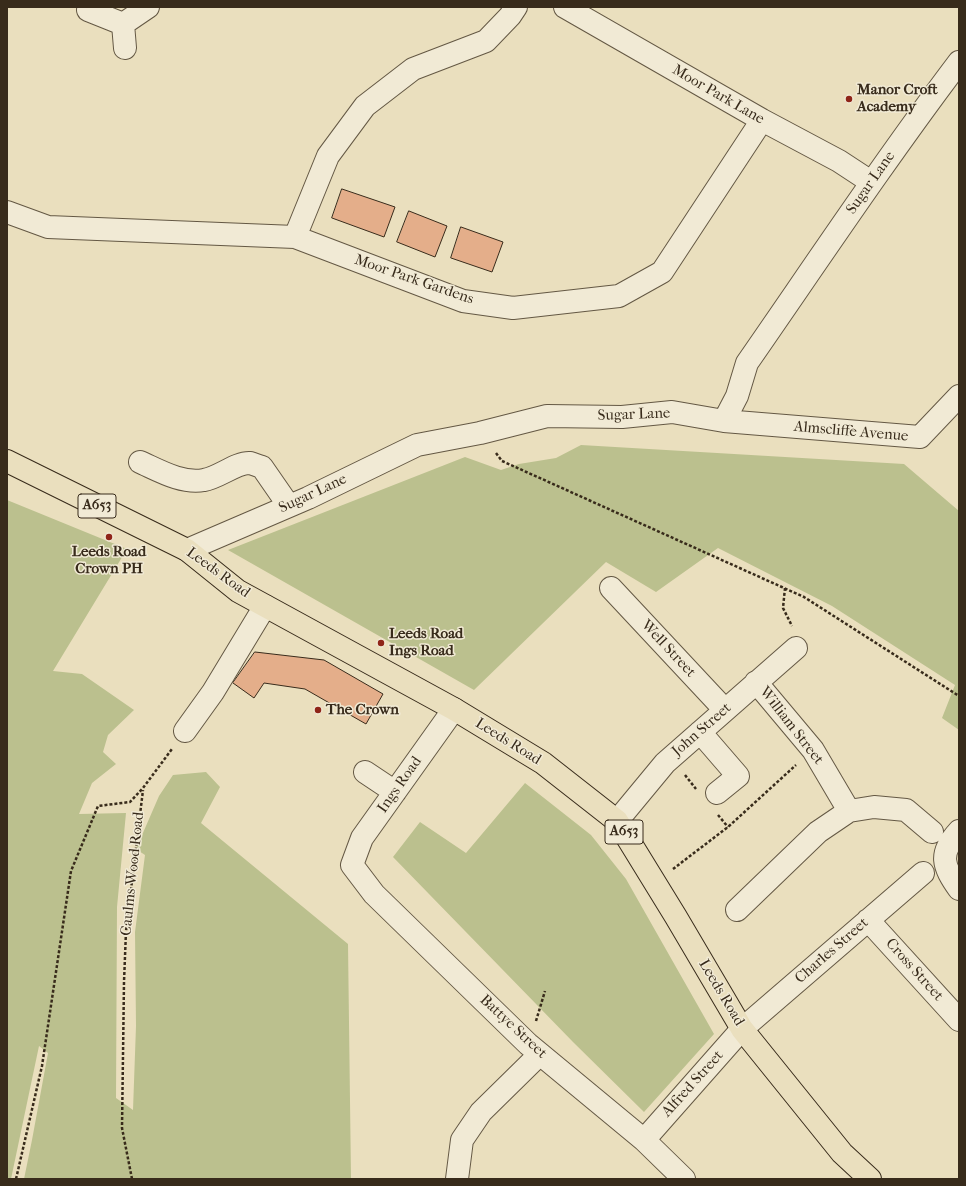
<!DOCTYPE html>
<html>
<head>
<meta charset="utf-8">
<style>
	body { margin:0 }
	#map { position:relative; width:966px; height:1186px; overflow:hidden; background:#eadfbe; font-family:"IM FELL French Canon",serif }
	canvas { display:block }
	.frame { position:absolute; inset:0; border:8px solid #382b1b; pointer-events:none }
</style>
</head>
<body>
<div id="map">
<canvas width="966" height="1186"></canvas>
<div class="frame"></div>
</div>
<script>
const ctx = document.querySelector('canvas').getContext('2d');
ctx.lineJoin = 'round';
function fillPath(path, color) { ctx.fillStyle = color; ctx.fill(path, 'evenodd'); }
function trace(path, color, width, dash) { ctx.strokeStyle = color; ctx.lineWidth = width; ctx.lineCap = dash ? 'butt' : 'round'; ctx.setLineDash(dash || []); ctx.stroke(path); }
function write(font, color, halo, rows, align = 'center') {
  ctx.font = font + ' "IM FELL French Canon",serif'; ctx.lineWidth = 3; ctx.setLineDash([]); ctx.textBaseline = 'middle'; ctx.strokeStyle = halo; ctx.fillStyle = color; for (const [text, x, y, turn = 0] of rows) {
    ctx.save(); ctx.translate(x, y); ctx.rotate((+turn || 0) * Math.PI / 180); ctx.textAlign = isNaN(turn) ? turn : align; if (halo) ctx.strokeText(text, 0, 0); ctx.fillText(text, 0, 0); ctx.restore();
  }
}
fillPath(new Path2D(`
	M581 445 904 464 959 511V730L942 718 955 685 832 606 718 548 656 592 606 562 474 690 228 550 465 457 501 470 519 464 556 458Z
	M7 500 127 549 53 671 82 674 134 710 108 735 103 752 116 764 92 783 79 814 126 813 117 907 116 1098 133 1110 136 1026 135 932 145 855 136 849 159 796 173 775 206 772 220 787 201 823 348 944 351 1179H24L32 1140 48 1053 39 1046 11 1179H7Z
	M525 783 591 835 626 879 714 1034 644 1112 573 1042 393 857 420 822 466 853Z`), '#bbc08e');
const building = new Path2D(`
	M342 189 395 207 384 237 332 218Z
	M409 211 447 226 435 257 397 242Z
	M461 227 503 242 492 272 451 258Z
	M255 652 324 660 383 694 366 724 305 689 264 683 254 698 233 683Z`);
fillPath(building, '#e4ae8a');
trace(building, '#382b1b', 1);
const minor = new Path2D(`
	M565 7 762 120 839 161 871 182
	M88 10 123 24 125 48
	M123 24 148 7
	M7 212 48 227 295 237 463 301 513 308 619 296 662 272 762 120
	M295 237 328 156 365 106 413 69 486 41 510 16 516 7
	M724 421 920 437 959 396
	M140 462C160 471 182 484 204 480 218 478 237 462 250 463 254 464 258 466 262 467L289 506
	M187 550 308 498 417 445 480 433 547 416 622 417 672 412 724 421 737 396 747 363C817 262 885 160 959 62
	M611 588 725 710
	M756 682 813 750 849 811
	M454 709 362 838 352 865 374 894 528 1044 644 1140 684 1179
	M185 731 213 692 265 606
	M700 732 738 776 717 793
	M365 772 395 792
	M617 821 665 763 796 648
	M959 831C938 854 943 866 959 889
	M737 910 818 832 849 811 874 807 906 810 932 832
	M868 920 959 1020
	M644 1140 742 1029 923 873
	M457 1179 462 1140 481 1112 540 1054`);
const major = new Path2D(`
	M7 461 187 550 238 591 454 709 543 763 617 821 676 917 742 1029 842 1153 870 1179`);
trace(minor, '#645844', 24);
trace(major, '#382b1b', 24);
trace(new Path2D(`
	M496 453 502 461 804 597 959 696
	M785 588 783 608 792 626
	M685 775 696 789
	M718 815 728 827
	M673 869 728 827 796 765
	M536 1021 545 991
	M16 1179 42 1066 71 871 98 806 130 802 143 788 172 749
	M132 1179 122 1128 124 982 126 931 143 790`), '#382b1b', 2.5, [3, 2]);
trace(minor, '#f1ead5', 22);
trace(major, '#eadfbe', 22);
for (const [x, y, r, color] of [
	[849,99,4,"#8f2418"],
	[109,537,4,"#8f2418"],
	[381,643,4,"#8f2418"],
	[318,710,4,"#8f2418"]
]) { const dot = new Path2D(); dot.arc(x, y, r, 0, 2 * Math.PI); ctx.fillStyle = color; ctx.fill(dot); trace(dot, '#f1ead5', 1.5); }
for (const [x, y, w] of [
	[97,506,38],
	[624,832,38]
]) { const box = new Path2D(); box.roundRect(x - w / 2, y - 12, w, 24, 3); ctx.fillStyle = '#f1ead5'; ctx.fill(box); trace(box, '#382b1b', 1); }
write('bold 14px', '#382b1b', null, [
	["A653",97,506],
	["A653",624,832]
]);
write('bold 15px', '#382b1b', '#f1ead5', [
	["Manor Croft",857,90],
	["Academy",857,107],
	["Leeds Road",109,552,"center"],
	["Crown PH",109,569,"center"],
	["Leeds Road",389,634],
	["Ings Road",389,651],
	["The Crown",326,710]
], 'left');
write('15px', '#382b1b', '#f1ead5', [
	["Moor Park Lane",718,95,30],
	["Sugar Lane",871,183,-55],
	["Moor Park Gardens",414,280,19],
	["Sugar Lane",634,415,-2],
	["Almscliffe Avenue",851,432,5],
	["Sugar Lane",313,494,-25],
	["Leeds Road",218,573,36],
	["Well Street",668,649,47],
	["William Street",791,726,52],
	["John Street",702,730,-41],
	["Leeds Road",508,742,32],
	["Ings Road",400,785,-55],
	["Caulms Wood Road",133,874,-84],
	["Charles Street",832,951,-41],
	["Cross Street",914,970,48],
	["Leeds Road",721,993,59],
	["Battye Street",513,1027,43],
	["Alfred Street",693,1084,-48]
]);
</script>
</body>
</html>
